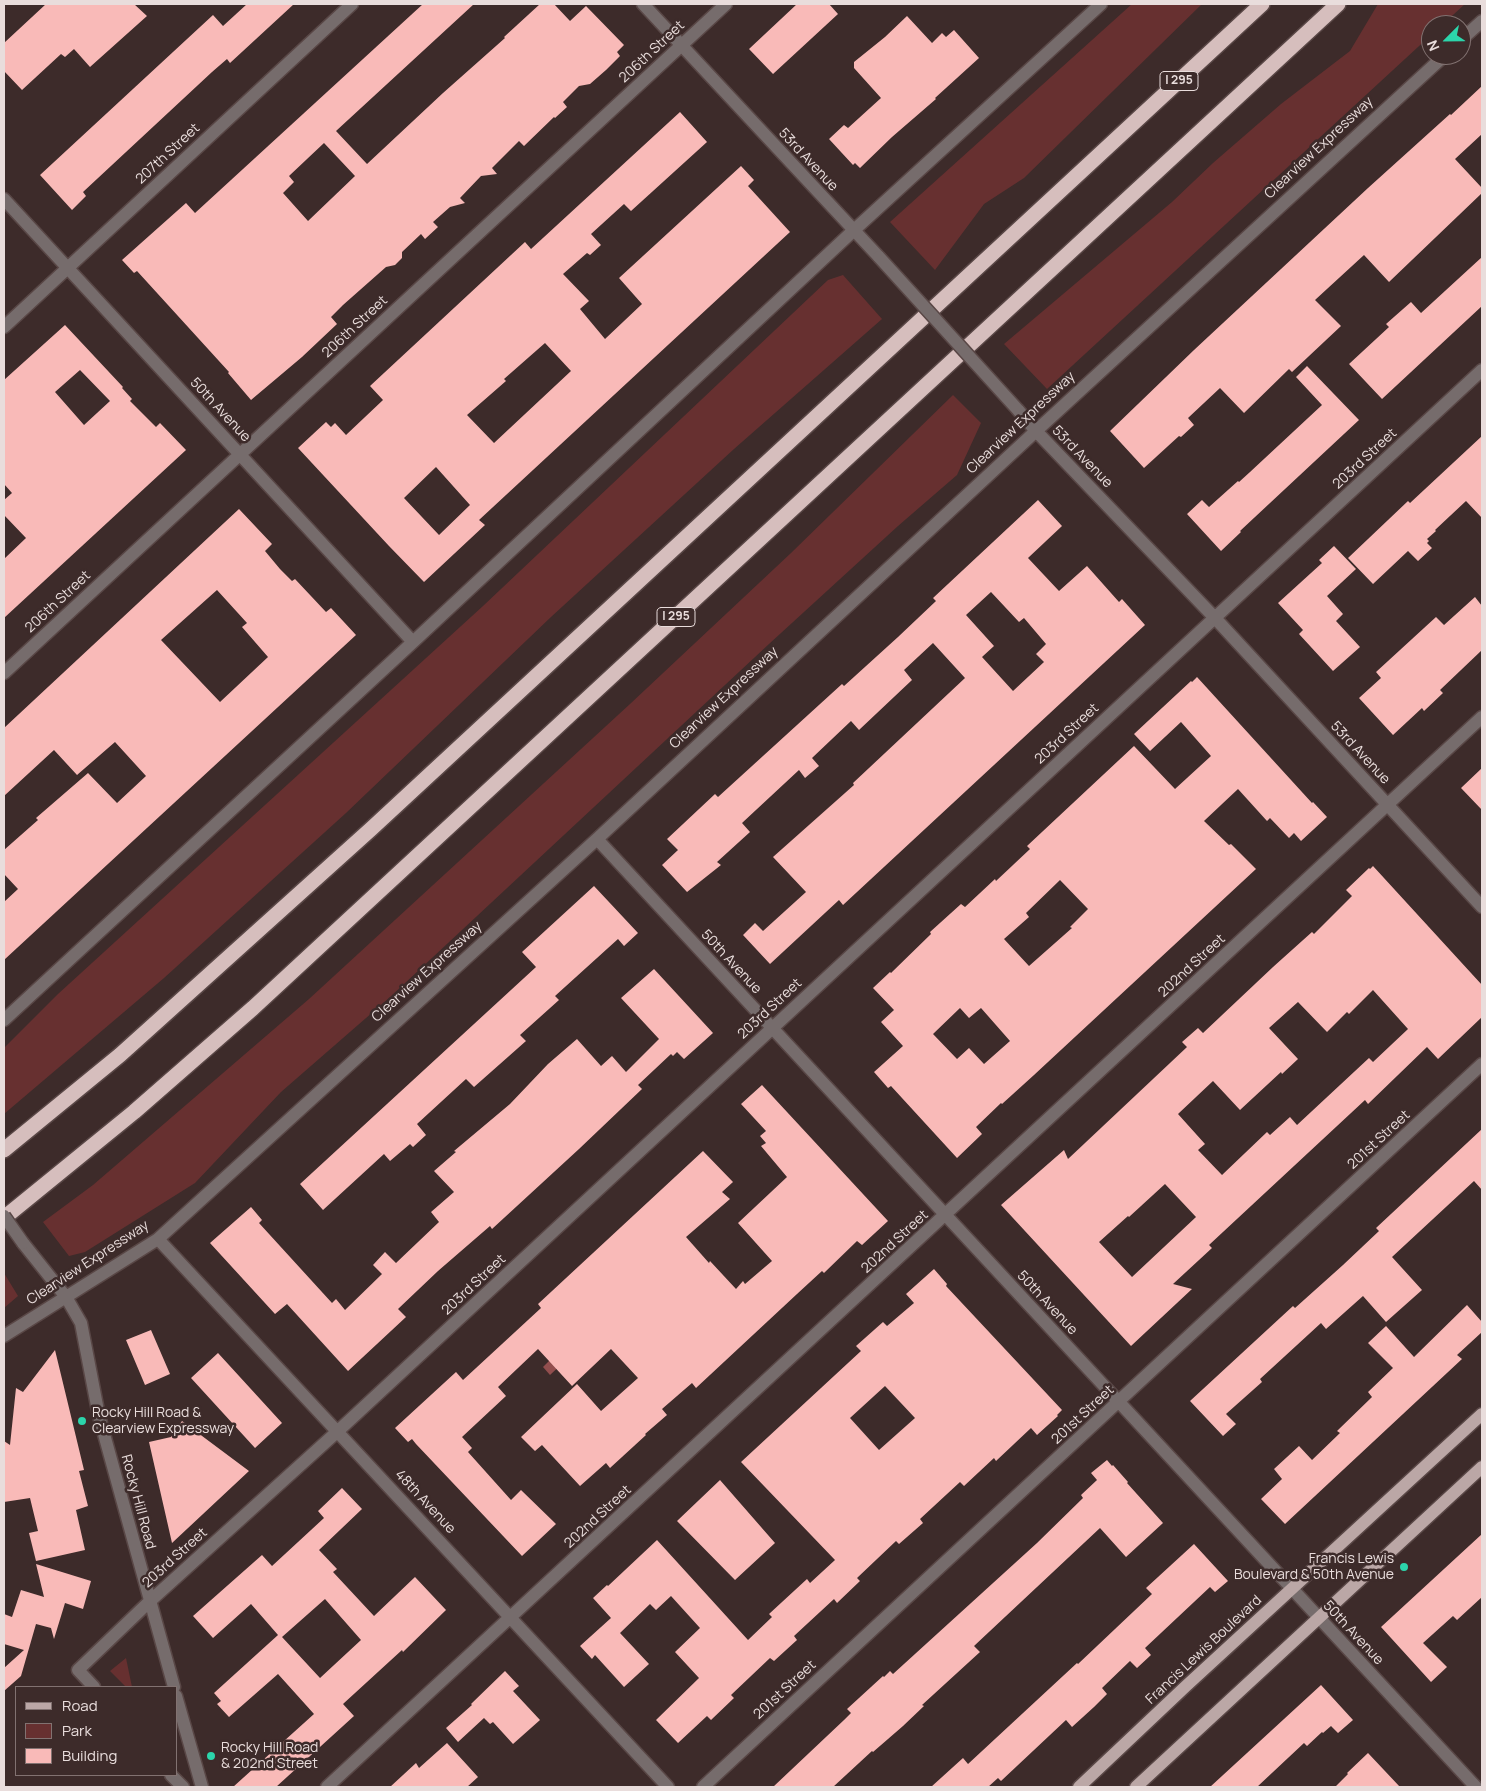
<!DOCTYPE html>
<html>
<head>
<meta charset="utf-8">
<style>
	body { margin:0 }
	#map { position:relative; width:1486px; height:1791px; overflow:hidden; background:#3d2b2a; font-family:Manrope,sans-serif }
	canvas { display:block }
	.frame { position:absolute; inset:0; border:5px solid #e9dddc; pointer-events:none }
	.legend { position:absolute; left:15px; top:1686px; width:162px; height:90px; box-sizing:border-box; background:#3d2b2a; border:1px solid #827271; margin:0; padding:6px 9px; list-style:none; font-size:15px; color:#e9dddc }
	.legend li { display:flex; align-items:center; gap:10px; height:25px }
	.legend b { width:25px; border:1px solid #827271 }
	.north { position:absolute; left:1421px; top:15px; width:50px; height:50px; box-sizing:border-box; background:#3d2b2a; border:1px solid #827271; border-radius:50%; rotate:247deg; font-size:14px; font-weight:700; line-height:20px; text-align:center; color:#e9dddc }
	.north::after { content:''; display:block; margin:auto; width:18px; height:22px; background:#2cd5ab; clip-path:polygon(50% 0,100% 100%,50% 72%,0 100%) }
</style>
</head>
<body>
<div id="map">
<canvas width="1486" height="1791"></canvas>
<div class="frame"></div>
<ul class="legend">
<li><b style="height:6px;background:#bba7a6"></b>Road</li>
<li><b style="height:14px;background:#673030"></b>Park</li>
<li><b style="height:14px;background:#f9bab8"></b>Building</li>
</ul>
<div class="north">N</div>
</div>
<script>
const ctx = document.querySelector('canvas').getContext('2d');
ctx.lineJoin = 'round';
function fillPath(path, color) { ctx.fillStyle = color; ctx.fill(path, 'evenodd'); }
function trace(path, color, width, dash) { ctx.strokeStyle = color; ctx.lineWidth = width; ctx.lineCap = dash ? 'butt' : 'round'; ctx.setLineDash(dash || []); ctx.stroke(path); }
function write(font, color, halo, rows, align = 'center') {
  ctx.font = font + ' Manrope,sans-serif'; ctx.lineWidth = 5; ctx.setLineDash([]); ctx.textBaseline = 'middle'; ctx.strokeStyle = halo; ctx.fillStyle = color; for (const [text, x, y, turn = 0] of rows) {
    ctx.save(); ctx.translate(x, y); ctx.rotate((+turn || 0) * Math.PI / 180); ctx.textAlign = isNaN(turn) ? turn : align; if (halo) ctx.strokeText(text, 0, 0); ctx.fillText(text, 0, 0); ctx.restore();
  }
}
fillPath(new Path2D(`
	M1132 4H1202L1024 178 984 204 935 270 890 222Z
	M1378 4H1465L1442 25H1431V35L1047 389 1004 344 1172 202 1213 163 1281 104 1350 51Z
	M843 275 882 319 734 449 551 617 346 813 164 978 4 1114V1048L58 994 483 606 828 280Z
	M953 395 981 423 957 475 898 526 769 644 389 998 281 1092 195 1183 85 1252 69 1256 43 1222 93 1185 309 999 630 704 791 553Z
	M4 1273 18 1296 4 1308Z
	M126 1658 132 1687H126L110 1671Z`), '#673030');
fillPath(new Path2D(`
	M560 1350 568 1358 550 1375 543 1367Z`), '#924e4e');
fillPath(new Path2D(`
	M46 4H134L147 16 90 67 74 49 65 57 61 54 22 90 4 71V43Z
	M247 4H294L230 63 227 59 212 72 83 192 86 196 72 210 40 175 213 15 223 26Z
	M423 4H474L336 131 367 164 443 93 505 38 504 37 540 4H554L570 21 586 6 624 45 617 52 620 56 606 70 590 84 579 86 563 102 567 107 555 118 554 117 524 146 519 141 492 168 497 174 481 176 460 198 465 203 450 207 433 222 438 227 425 239 421 234 402 252V258L395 265 386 267 343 305 331 317 337 324 302 357 251 400 228 373 229 372 137 271 134 273 122 260 186 203 195 213ZM324 143 355 176 308 221 283 193 294 182 289 176Z
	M797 4H829L838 14 773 74 749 49Z
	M907 16 932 43 942 33 946 37 954 30 979 58 935 98 936 99 892 137 860 168 855 163 853 165 829 139 844 125 848 128 881 98 854 68V62L885 37Z
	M1482 86V134L1455 159 1482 188V193L1389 282 1364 255 1315 300 1341 326 1292 372 1289 369 1244 413 1220 388 1188 418 1194 425 1181 437 1179 436 1144 468 1110 431 1194 350 1368 188 1450 114 1451 115Z
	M680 112 707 142 631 211 624 204 591 234 601 245 590 255 587 253 563 274 589 301 580 309 605 339 642 304 619 278 741 166 754 180 748 186 790 232 479 520 485 525 424 582 389 546 298 448 326 422 331 427 335 423 346 435 383 400 370 386 525 242 531 249ZM545 343 571 371 494 443 467 415 506 381 504 379ZM436 467 470 505 439 535 404 498Z
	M1482 257V306L1382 399 1349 364 1389 327 1386 324 1411 302 1421 313Z
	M65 325 123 387 122 388 132 399 130 401 156 427 160 423 186 450 4 618V559L26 538 4 515V500L12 493 4 484V380ZM80 370 110 401 84 425 55 392Z
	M1307 366 1359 420 1240 531 1241 532 1221 551 1187 514 1202 500 1209 507 1238 481 1239 482 1250 472 1322 405 1296 377Z
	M1482 436V518L1466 501 1435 530 1436 531 1427 539 1429 541 1427 543 1432 548 1418 561 1408 551 1373 584 1348 558 1408 501 1410 503Z
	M1038 500 1062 526 1028 558 1059 591 1087 566 1119 602 1122 599 1145 625 843 905 839 900 770 964 743 935 755 923 763 931 806 892 773 857 854 785 853 783 965 678 933 643 904 670 912 680 859 730 851 721 812 758 819 766 805 778 799 770 742 823 750 832 717 862 721 865 687 892 662 865 678 850 667 839 715 794 718 797 842 684 844 686 898 637 936 601 933 598ZM991 592 1019 622 1024 618 1046 644 1036 654 1044 662 1013 691 982 657 994 646 966 615Z
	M239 509 272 544 265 551 280 569 292 581 295 579 326 612 331 608 356 635 4 960V902L18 889 4 874V850L38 820 36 818 88 773 117 803 146 776 115 742 77 775 54 750 4 796V728ZM217 590 247 623 242 627 268 657 220 702 161 640Z
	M1334 546 1356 569 1327 596 1343 614 1336 621 1360 647 1333 671 1299 634 1303 630 1278 603 1322 563 1319 560Z
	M1475 597 1482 606V650L1440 690 1443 693 1424 711 1422 708 1393 735 1359 698 1381 678 1376 672 1436 617 1444 625Z
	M1197 677 1312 803 1313 802 1327 817 1301 841 1294 833 1289 838 1270 818 1267 821 1238 789 1204 821 1229 845 1231 844 1256 869 1034 1075 1002 1104 1001 1103 976 1127 982 1134 957 1158 891 1086 888 1088 874 1072 903 1046 881 1022 894 1010 873 988 890 972 891 973 931 934 930 932 961 904 965 907 995 879 996 881 1030 849 1027 846 1134 746 1175 789 1211 756 1181 722 1150 751 1134 734 1191 681 1192 682ZM1060 880 1088 909 1070 927 1072 928 1029 966 1004 939 1029 917 1026 913ZM960 1008 969 1018 981 1008 1010 1041 984 1064 969 1048 957 1059 933 1034Z
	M1482 768V810L1461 788Z
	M1373 866 1482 985V1017L1438 1059 1427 1047 1368 1104 1365 1100 1209 1245 1212 1248 1173 1284 1192 1289 1131 1346 1001 1205 1064 1150 1068 1159 1187 1047 1182 1042 1198 1028 1203 1033 1273 967 1312 932 1314 934 1352 896 1346 890 1369 868 1370 869ZM1373 990 1408 1029 1373 1062 1369 1058 1297 1125 1290 1117 1270 1135 1267 1132 1222 1175 1198 1150 1205 1144 1178 1114 1213 1081 1240 1110 1281 1072 1282 1074 1298 1059 1269 1028 1298 1002 1327 1032 1347 1012 1349 1014ZM1165 1184 1196 1217 1132 1277 1099 1242 1128 1216 1129 1217Z
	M594 886 638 933 624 946 618 939 555 996 559 1000 520 1035 526 1041 474 1087 466 1079 417 1124 426 1135 413 1147 410 1144 390 1161 384 1154 323 1210 300 1184 536 967 522 952Z
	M654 969 713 1033 684 1059 677 1052 673 1056 671 1054 638 1085 642 1089 579 1149 492 1229 490 1226 438 1271 398 1309 406 1317 348 1371 287 1304 275 1314 210 1243 251 1207 262 1220 259 1223 332 1303 336 1299 345 1310 382 1274 373 1265 385 1252 396 1263 439 1222 431 1212 454 1192 434 1171 456 1152 454 1151 510 1104 548 1064 577 1039 601 1066 612 1056 626 1072 659 1039 621 998Z
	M762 1085 888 1221 862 1245 857 1241 824 1273 822 1271 797 1294 696 1388 692 1383 662 1409 667 1415 645 1434 646 1435 610 1468 606 1463 580 1486 542 1445 535 1451 521 1437 577 1384 601 1411 638 1378 611 1349 572 1386 538 1349 498 1387 506 1396 462 1437 472 1448 468 1452 511 1500 521 1490 556 1524 522 1556 416 1444 412 1439 408 1442 395 1428 456 1372 463 1380 541 1308 538 1304 703 1151 733 1182 722 1192 730 1199 686 1237 709 1263 710 1261 736 1289 743 1281 745 1284 772 1261 738 1223 787 1177 761 1146 766 1143 760 1136 766 1131 741 1104Z
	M1482 1129V1190L1474 1181 1392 1257 1422 1290 1386 1322 1363 1296 1326 1329 1321 1323 1260 1379 1262 1382 1226 1414 1236 1424 1223 1436 1190 1401 1293 1306 1295 1308 1343 1265 1379 1231 1376 1228Z
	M934 1269 947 1284 946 1286 1062 1410 1057 1415 1058 1416 1037 1435 1031 1428 996 1461 994 1458 964 1486 960 1482 920 1519 923 1523 899 1544 896 1541 857 1578 860 1581 837 1603 834 1599 794 1636 797 1640 774 1661 770 1658 731 1695 734 1698 711 1720 707 1716 678 1743 656 1720 699 1678 675 1652 700 1628 671 1596 656 1610 650 1604 620 1633 649 1664 624 1687 595 1655 592 1659 580 1646 611 1618 593 1598 607 1585 608 1586 657 1540 748 1640 772 1617 769 1614 807 1579 810 1583 835 1560 741 1462 861 1351 856 1346 883 1322 887 1326 914 1303 906 1294ZM885 1386 915 1418 879 1450 850 1418Z
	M1467 1305 1482 1322V1332L1457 1355 1462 1359 1285 1524 1261 1499 1282 1479 1274 1469 1299 1446 1312 1460 1340 1433 1337 1431 1372 1397 1368 1392 1393 1368 1368 1343 1386 1326 1414 1357Z
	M151 1330 170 1374 145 1385 126 1340Z
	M55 1350 84 1470 79 1471 88 1506 76 1510 85 1550 36 1561 29 1533 38 1531 30 1498 4 1502V1441L10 1445 16 1388 23 1392Z
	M218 1353 282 1423 255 1448 191 1378Z
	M182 1421 249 1471 172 1543 149 1442 171 1437Z
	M1107 1460 1112 1466 1113 1465 1128 1482 1127 1483 1163 1523 1126 1557 1100 1528 974 1646 980 1652 922 1705 924 1706 903 1726 873 1752 872 1751 833 1787H773L844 1720 851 1713 847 1709 883 1676 884 1677 890 1671 893 1674 1037 1543 1083 1498 1081 1495 1097 1480 1091 1473Z
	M720 1480 775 1543 735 1580 677 1521Z
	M342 1488 362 1509 319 1550 337 1569 333 1572 374 1616 415 1577 446 1610 403 1652 402 1650 343 1704 354 1716 276 1787H233L314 1714 278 1674 229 1717 217 1704 221 1701 214 1693 278 1635 251 1604 213 1638 193 1616 262 1555 272 1566 324 1518 318 1511ZM325 1599 361 1640 320 1678 282 1637Z
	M1482 1534V1597L1457 1620 1453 1616 1423 1643 1447 1667 1431 1682 1381 1627Z
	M1194 1544 1228 1581 1215 1592 1210 1587 1145 1648 1151 1655 1137 1668 1130 1661 1102 1688 1107 1694 1094 1707 1072 1727 1066 1720 1001 1781 998 1778 988 1787H931L963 1758 968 1764 1077 1663 1078 1664 1152 1594 1146 1588Z
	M36 1564 91 1581 83 1609 65 1603 54 1639 51 1628 36 1624 21 1676 4 1691V1668L24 1650 4 1644V1614L12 1617 21 1590 44 1597Z
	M505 1671 519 1686 513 1691 540 1720 513 1744 493 1722 490 1724 484 1718 458 1742 446 1728 472 1705 471 1704Z
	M1321 1685 1353 1720 1338 1733 1331 1726 1323 1733 1322 1732 1307 1746 1304 1743 1257 1787H1210Z
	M447 1743 478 1777 467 1787H390L416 1763 419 1768Z
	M1368 1753 1400 1787H1335L1348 1774 1347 1773Z`), '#f9bab8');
const minor = new Path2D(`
	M643 4 879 257
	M1461 40 1482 21
	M4 199 413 642
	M4 327 352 4
	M1018 410 1036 431 1215 618 1482 907
	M4 673 726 4
	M597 839 1476 1787
	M4 1020 413 642 853 231 1101 4
	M158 1239 668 1787
	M23 1243 66 1297 81 1323 99 1416 174 1687
	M4 1336 158 1239 597 839 1036 431 1445 55
	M94 1687 78 1670 149 1602 338 1431 1482 370
	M176 1696 202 1787
	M171 1775 183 1787
	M327 1787 1482 717
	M703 1787 1482 1064`);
const major = new Path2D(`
	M1079 1787 1186 1686 1482 1414
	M1136 1787 1482 1467`);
const highway = new Path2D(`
	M4 1150 120 1055 371 829 1262 4
	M4 1218 134 1112 253 1008 1338 4`);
trace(minor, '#594746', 15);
trace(major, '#594746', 15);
trace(highway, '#594746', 18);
trace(minor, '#766c6c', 12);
trace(major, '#bba7a6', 12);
trace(highway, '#d6bebd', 15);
const minorBridge = new Path2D(`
	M879 257 1018 410
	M4 1216 23 1243`);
trace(minorBridge, '#594746', 15, []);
trace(minorBridge, '#766c6c', 12);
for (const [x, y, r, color] of [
	[82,1421,5,"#2cd5ab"],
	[1404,1567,5,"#2cd5ab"],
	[211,1756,5,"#2cd5ab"]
]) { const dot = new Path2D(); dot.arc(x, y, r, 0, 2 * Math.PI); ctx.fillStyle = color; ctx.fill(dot); trace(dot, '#3d2b2a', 2); }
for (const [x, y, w] of [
	[1179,81,38],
	[676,617,38]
]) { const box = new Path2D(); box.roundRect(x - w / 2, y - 9.5, w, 19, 4); ctx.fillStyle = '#3d2b2a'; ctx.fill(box); trace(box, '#e9dddc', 1); }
write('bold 12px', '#e9dddc', null, [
	["I 295",1179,81],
	["I 295",676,617]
]);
write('14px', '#e9dddc', '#3d2b2a', [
	["206th Street",652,52,-43],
	["Clearview Expressway",1319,148,-43],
	["207th Street",168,154,-43],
	["53rd Avenue",808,160,47],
	["206th Street",355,327,-43],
	["50th Avenue",220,410,47],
	["Clearview Expressway",1021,423,-43],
	["53rd Avenue",1082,457,46],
	["203rd Street",1365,459,-43],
	["206th Street",58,602,-43],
	["Clearview Expressway",724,698,-43],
	["203rd Street",1067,734,-43],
	["53rd Avenue",1360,753,47],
	["50th Avenue",731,962,47],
	["202nd Street",1192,966,-43],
	["Clearview Expressway",427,972,-42],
	["203rd Street",770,1009,-43],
	["201st Street",1379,1140,-43],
	["202nd Street",895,1242,-43],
	["Clearview Expressway",88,1263,-33],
	["203rd Street",474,1285,-43],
	["50th Avenue",1047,1303,47],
	["201st Street",1083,1415,-43],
	["Rocky Hill Road",138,1502,75],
	["48th Avenue",425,1502,47],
	["202nd Street",598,1517,-43],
	["203rd Street",175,1558,-42],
	["50th Avenue",1353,1633,47],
	["Francis Lewis Boulevard",1204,1650,-43],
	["201st Street",785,1690,-43]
]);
write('14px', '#e9dddc', '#3d2b2a', [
	["Rocky Hill Road &",92,1413],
	["Clearview Expressway",92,1429],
	["Francis Lewis",1394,1559,"right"],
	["Boulevard & 50th Avenue",1394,1575,"right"],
	["Rocky Hill Road",221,1748],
	["& 202nd Street",221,1764]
], 'left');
</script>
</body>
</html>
